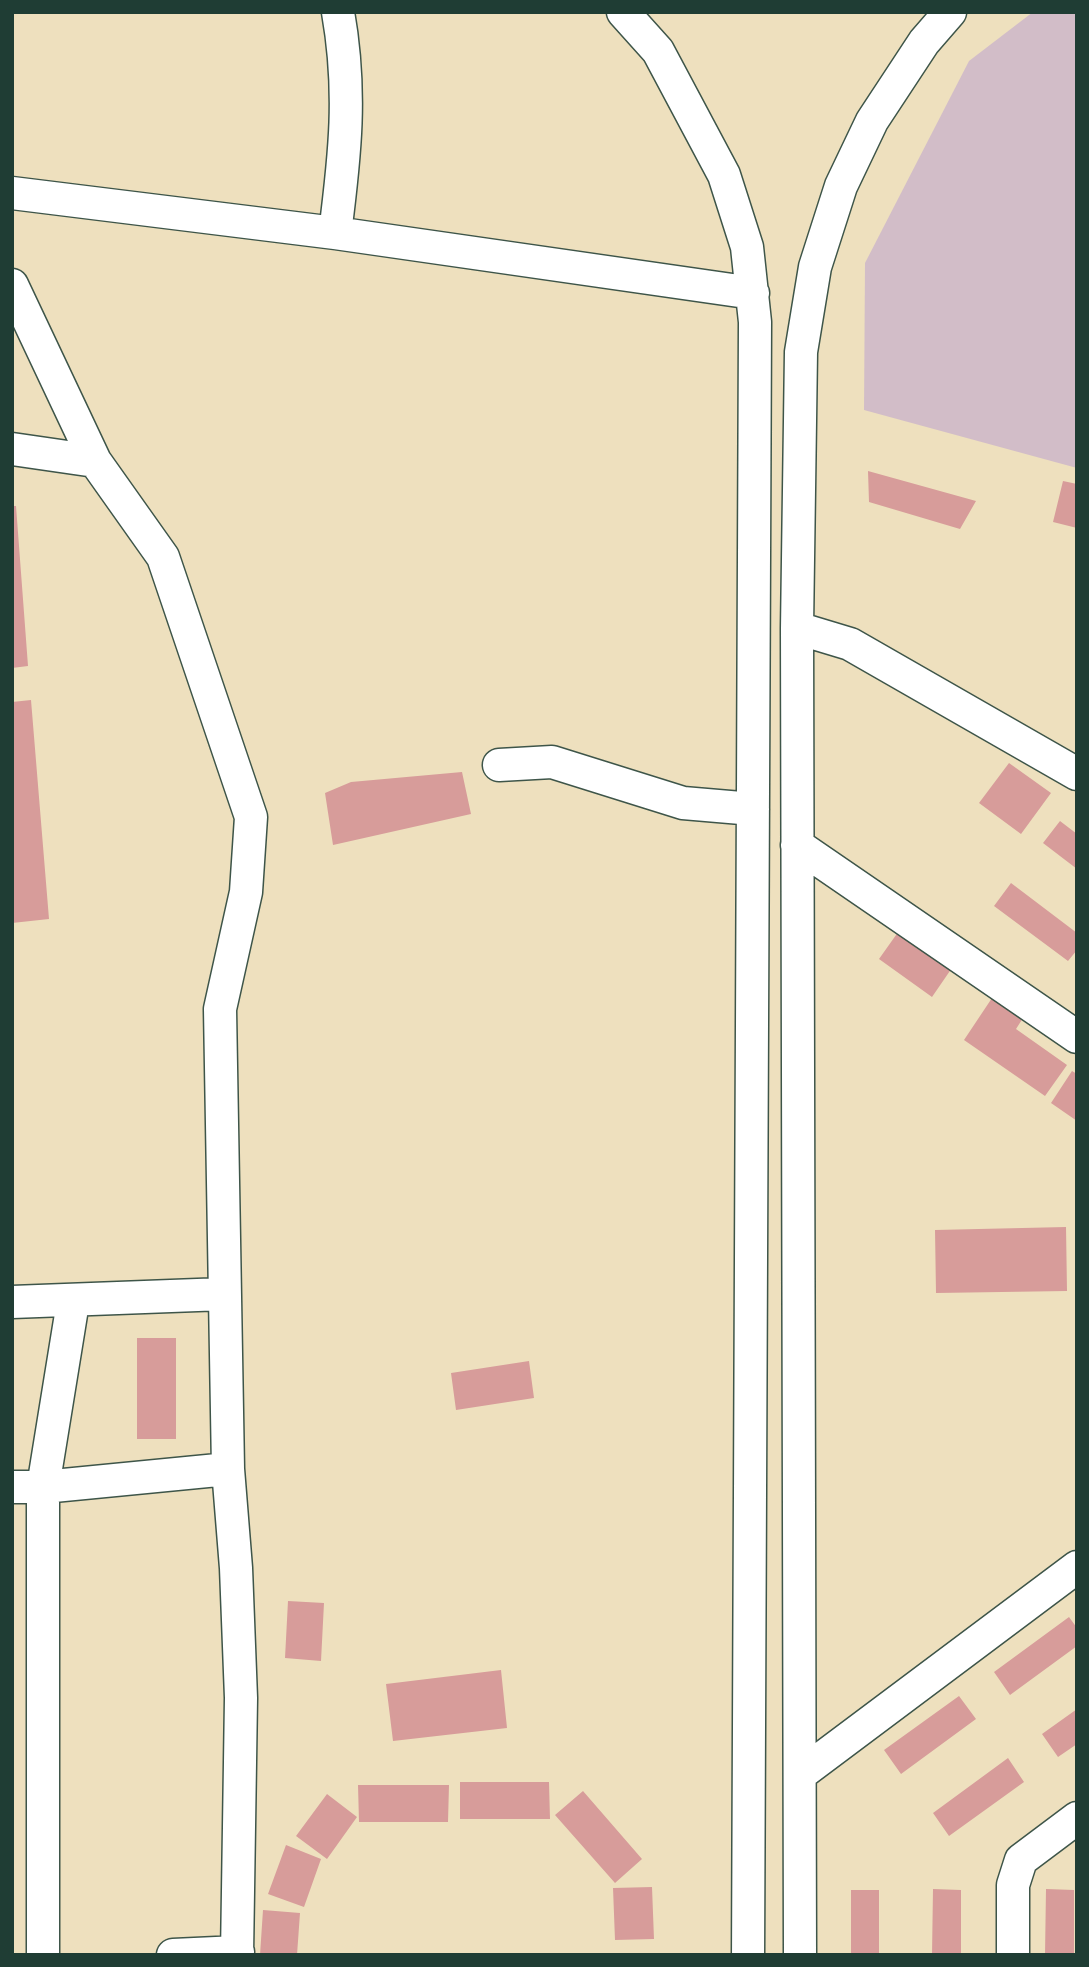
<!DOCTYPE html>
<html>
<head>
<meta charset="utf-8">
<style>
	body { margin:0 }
	#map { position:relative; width:1089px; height:1967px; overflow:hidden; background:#eee0be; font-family:Vollkorn,serif }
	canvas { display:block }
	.frame { position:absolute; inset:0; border:14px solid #1f3d34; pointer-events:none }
</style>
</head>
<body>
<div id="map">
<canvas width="1089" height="1967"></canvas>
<div class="frame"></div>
</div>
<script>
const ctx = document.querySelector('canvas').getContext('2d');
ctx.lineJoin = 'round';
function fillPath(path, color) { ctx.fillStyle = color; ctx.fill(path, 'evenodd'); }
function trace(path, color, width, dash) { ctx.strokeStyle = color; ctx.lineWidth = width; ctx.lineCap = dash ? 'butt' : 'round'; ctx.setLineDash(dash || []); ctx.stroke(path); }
fillPath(new Path2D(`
	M1033 12H1077V468L864 410 865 263 969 61Z`), '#d2bdc8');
fillPath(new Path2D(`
	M868 471 976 501 960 529 869 502Z
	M1063 481 1077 484V528L1053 522Z
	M12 506H16L28 666 12 668Z
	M31 700 49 919 12 923V702Z
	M1009 763 1051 793 1021 834 979 803Z
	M462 772 471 814 333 845 325 793 351 782Z
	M1060 821 1077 834V869L1043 843Z
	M1011 883 1077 933V950L1068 961 994 906Z
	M901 928 954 965 932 997 879 959Z
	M992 998 1023 1018 1016 1029 1067 1065 1045 1096 964 1040Z
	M1072 1071 1077 1074V1121L1051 1103Z
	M1066 1227 1067 1291 936 1293 935 1230Z
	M137 1338H176V1439H137Z
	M529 1361 534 1398 456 1410 451 1373Z
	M288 1601 324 1603 321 1661 285 1658Z
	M1069 1617 1077 1628V1646L1010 1695 994 1672Z
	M501 1670 507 1728 393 1741 386 1684Z
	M959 1696 976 1719 901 1774 884 1750Z
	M1077 1709V1744L1058 1757 1042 1734Z
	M1008 1758 1024 1782 949 1836 933 1813Z
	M460 1782H549L550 1819H460Z
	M358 1785H449L448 1822H359Z
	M583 1791 642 1859 615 1883 555 1815Z
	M327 1794 357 1817 327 1859 296 1836Z
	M286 1845 321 1859 304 1907 268 1894Z
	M652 1887 654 1939 615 1940 613 1888Z
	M933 1889 961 1890V1955H932Z
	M1046 1889 1074 1890V1955H1045Z
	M851 1890H879V1955H851Z
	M263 1910 300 1913 297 1955H260Z`), '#d79c9a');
const minor = new Path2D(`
	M623 12 658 51 724 175 747 247 755 322 748 1955
	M12 193 335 233 753 293
	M335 233C345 155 352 91 338 12
	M12 285 95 461 163 557 251 817 246 892 220 1009 228 1469 236 1568 241 1698 237 1955
	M12 449 95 461
	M797 628 850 644 1077 774
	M499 765 552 762 683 803 753 809
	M797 845 1077 1037
	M12 1302 224 1294
	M12 1487H43L228 1469
	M802 1773 1077 1567
	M43 1955V1487L73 1302
	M173 1955 238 1952
	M800 1955 797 628 801 352 815 267 841 186 872 121 924 42 950 12
	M1013 1955V1885L1021 1860 1077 1818`);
trace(minor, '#3e5549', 35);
trace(minor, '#fff', 32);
</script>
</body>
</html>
